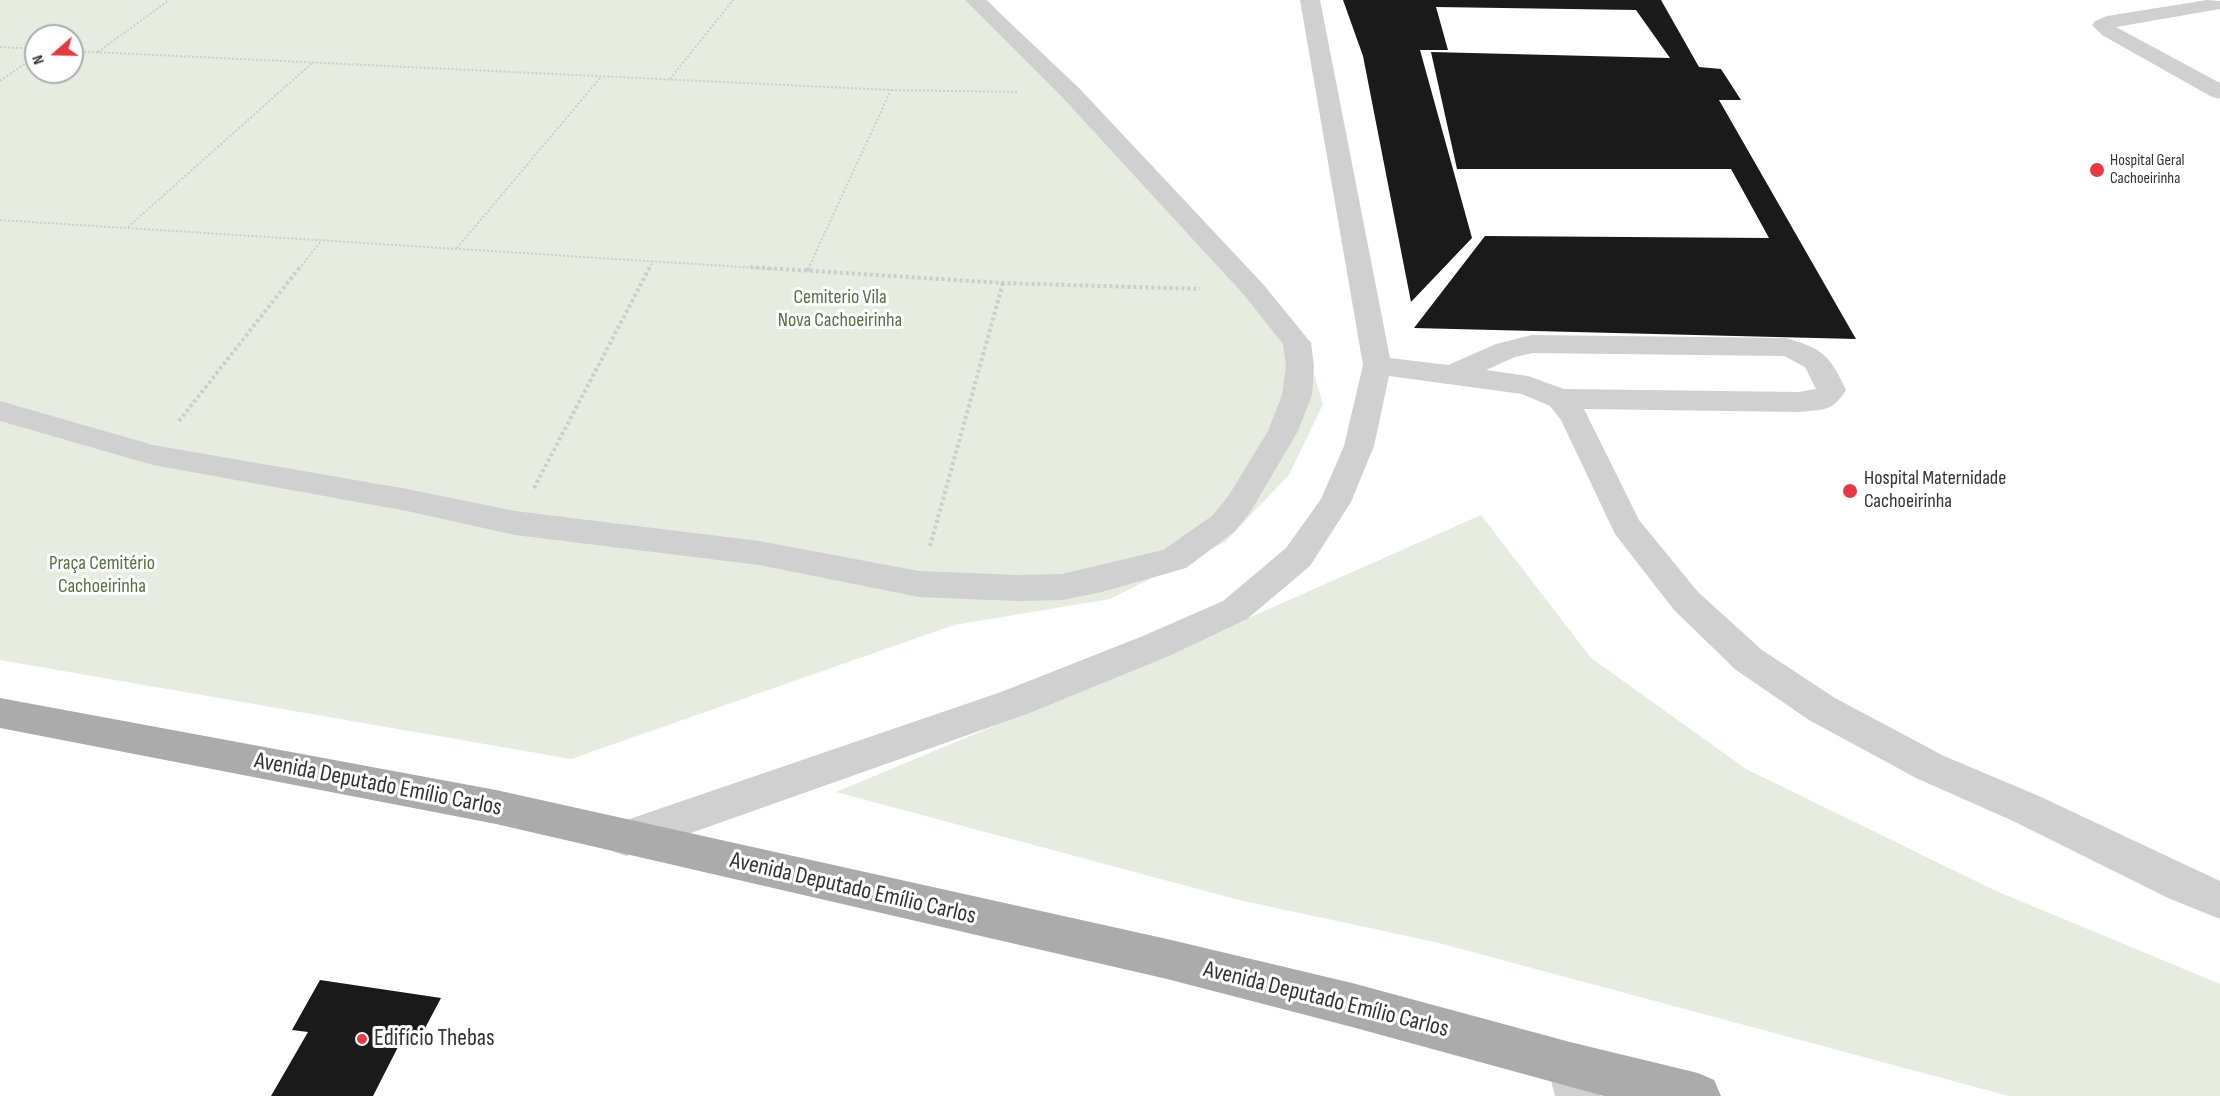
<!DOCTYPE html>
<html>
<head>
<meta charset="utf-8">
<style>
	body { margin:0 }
	#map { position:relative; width:2220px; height:1096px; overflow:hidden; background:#fff; font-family:"Sofia Sans Condensed",sans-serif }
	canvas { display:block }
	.north { position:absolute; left:24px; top:24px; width:60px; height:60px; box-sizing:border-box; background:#fff; border:2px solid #adadad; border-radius:50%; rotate:250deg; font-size:16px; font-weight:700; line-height:24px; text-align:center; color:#333 }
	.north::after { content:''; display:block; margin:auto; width:21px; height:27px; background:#e63946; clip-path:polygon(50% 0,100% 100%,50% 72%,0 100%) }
</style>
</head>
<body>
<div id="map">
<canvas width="2220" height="1096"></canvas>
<div class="north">N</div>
</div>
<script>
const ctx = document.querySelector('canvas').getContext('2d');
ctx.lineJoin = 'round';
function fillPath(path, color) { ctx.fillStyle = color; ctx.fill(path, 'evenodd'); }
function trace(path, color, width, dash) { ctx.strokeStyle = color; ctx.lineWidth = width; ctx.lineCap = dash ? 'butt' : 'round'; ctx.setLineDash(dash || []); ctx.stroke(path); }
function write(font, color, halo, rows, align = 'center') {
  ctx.font = font + ' "Sofia Sans Condensed",sans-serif'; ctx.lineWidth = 6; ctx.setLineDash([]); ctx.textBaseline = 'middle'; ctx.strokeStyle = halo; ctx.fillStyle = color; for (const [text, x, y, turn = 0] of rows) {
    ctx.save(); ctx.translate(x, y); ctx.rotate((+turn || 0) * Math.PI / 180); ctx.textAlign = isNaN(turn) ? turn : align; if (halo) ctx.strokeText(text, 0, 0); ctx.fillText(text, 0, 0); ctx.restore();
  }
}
fillPath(new Path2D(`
	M0 0H988L1071 91 1301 332 1323 404 1289 475 1225 542 1110 599 954 625 571 759 0 660ZM36 36H72V72H36Z
	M1481 515 1591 658 1746 769 1996 891 2220 984V1096H2009L1435 942 1239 900 836 792 1167 654Z`), '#e6ecdf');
fillPath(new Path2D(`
	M1343 0H1661L1699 67 1721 69 1741 100H1719L1856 339 1414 328 1485 236 1769 238 1731 169H1457L1431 52 1670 58 1636 10 1436 7 1448 50H1420L1472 238 1411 302 1363 56Z
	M320 980 441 998 415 1047 399 1045 373 1096H271L308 1032 292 1030Z`), '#1a1a1a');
trace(new Path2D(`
	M0 47 36 49
	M72 51 891 90 1019 92
	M98 52 169 0
	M670 79 733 0
	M0 81 36 56
	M0 220 774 269
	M128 227 312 63
	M457 248 601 77
	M299 269 321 241
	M649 269 653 261
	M808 269 891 90`), '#cdcdcd', 2, [2, 2]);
trace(new Path2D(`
	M750 267 1003 283 1200 289
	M807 271 809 267
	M179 421 300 267
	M534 488 650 267
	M930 546 1003 283`), '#cdcdcd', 4, [3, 3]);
fillPath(new Path2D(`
	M965 0H986L1079 88 1263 284 1311 343 1314 366 1312 395 1298 431 1251 511 1234 532 1186 568 1102 592 1062 600 1017 601 919 597 759 565 515 535 407 511 153 465 0 421V401L153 445 407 489 515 511 759 541 919 571 1017 575 1062 574 1163 550 1212 516 1229 495 1268 431 1282 395 1286 366 1283 344 1245 296 1063 98Z
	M1300 0H1320L1390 358 1448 365 1496 344 1532 335 1785 338C1822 348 1830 355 1846 390 1831 413 1824 409 1799 412L1584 409 1639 520 1698 592 1762 650 1835 698 1944 756 2041 797 2220 881V919L2168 898 2013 821 1916 778 1809 720 1736 670 1674 610 1615 534 1561 420 1550 406 1522 394 1389 376 1374 446 1351 502 1310 566 1247 619 1169 656 1027 714 626 856 612 851 606 838 612 825 1001 692 1143 636 1223 601 1286 548 1321 499 1344 446 1363 365ZM1532 353 1784 356 1805 367 1816 389 1799 392 1564 389 1528 376 1486 370 1515 357Z
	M2207 0 2220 1V9L2116 27 2220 83V99L2212 97 2102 35 2092 25 2095 21 2107 16Z
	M1570 1042 1586 1049 1601 1096H1555L1547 1065 1554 1049Z`), '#d0d0d0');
fillPath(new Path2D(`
	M0 698 496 790 1167 939 1352 983 1570 1042 1698 1073 1714 1080 1721 1096H1604L1352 1027 1167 979 496 824 0 728Z`), '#ababab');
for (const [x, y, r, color] of [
	[2097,170,8,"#e63946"],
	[1850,491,8,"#e63946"],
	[362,1039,6,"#e63946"]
]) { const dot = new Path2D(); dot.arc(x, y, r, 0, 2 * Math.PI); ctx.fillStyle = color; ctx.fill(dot); trace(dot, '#fff', 2); }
write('16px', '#333', '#fff', [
	["Hospital Geral",2110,161],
	["Cachoeirinha",2110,179]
], 'left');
write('20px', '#56703f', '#fff', [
	["Cemiterio Vila",840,298],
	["Nova Cachoeirinha",840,321],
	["Praça Cemitério",102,564],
	["Cachoeirinha",102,587]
]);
write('20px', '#333', '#fff', [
	["Hospital Maternidade",1864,479],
	["Cachoeirinha",1864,502]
], 'left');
write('24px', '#333', '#fff', [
	["Avenida Deputado Emílio Carlos",378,785,11],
	["Avenida Deputado Emílio Carlos",853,889,13],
	["Avenida Deputado Emílio Carlos",1326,1000,14]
]);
write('24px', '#333', '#fff', [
	["Edifício Thebas",374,1039]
], 'left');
</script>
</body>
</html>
